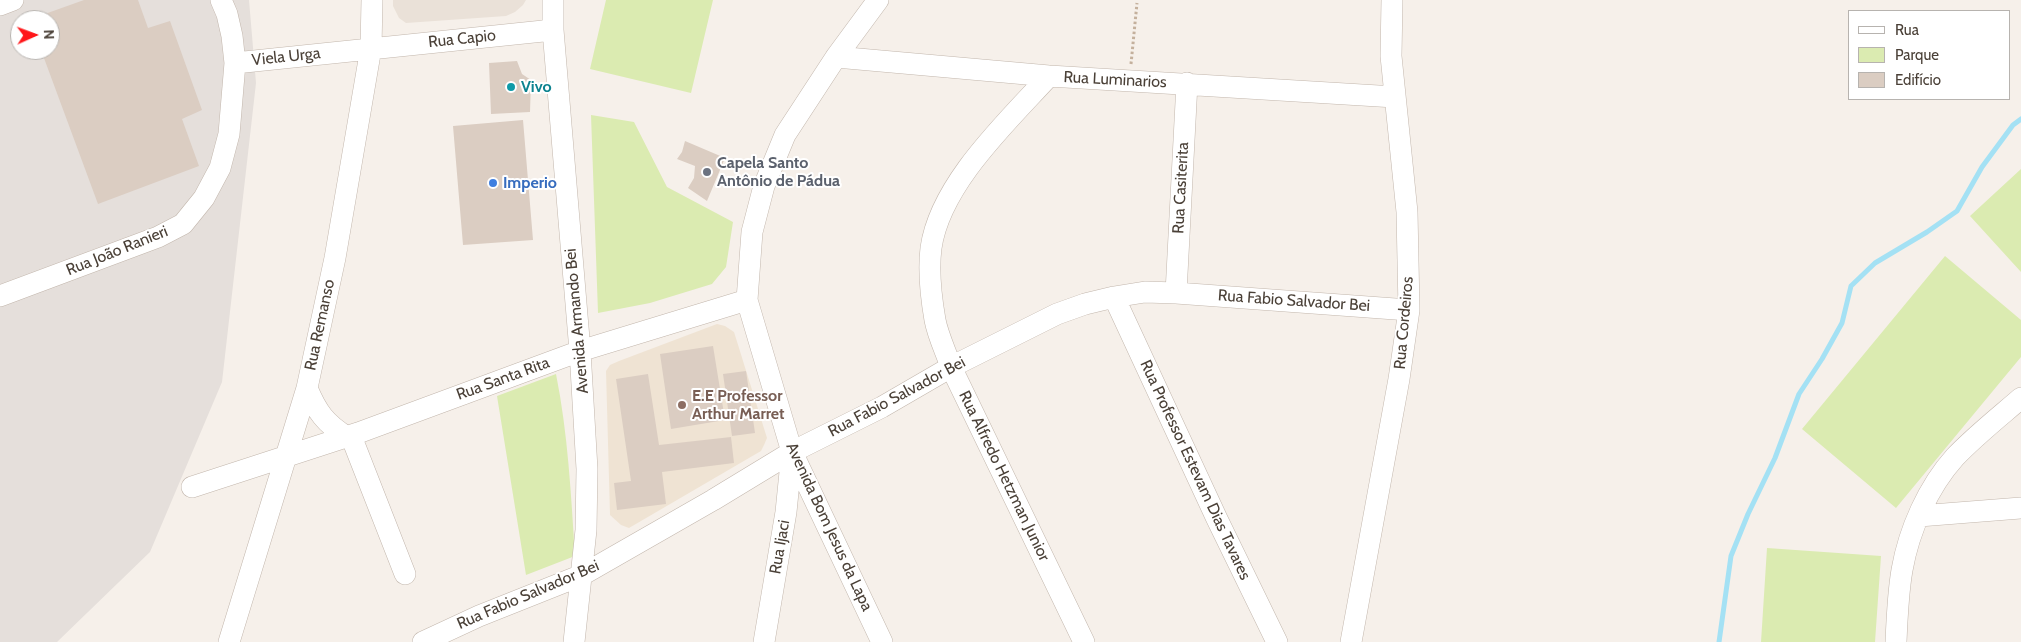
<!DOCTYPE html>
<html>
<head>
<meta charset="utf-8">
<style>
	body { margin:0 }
	#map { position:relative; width:2021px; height:642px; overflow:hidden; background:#f6f0ea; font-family:Cabin,sans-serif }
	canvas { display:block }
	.legend { position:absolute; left:1848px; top:10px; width:162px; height:90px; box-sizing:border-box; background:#fff; border:1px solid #b7b3af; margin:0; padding:6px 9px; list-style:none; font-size:15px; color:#4a4037 }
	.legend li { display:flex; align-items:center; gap:10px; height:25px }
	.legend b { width:25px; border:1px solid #b7b3af }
	.north { position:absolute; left:10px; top:10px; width:50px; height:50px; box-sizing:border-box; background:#fff; border:1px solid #b7b3af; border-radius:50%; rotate:88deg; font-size:14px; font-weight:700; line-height:20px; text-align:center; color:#4a4037 }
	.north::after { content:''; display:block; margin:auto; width:18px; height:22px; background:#ff171a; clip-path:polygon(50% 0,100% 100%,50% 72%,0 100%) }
</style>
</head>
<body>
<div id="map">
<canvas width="2021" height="642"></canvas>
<ul class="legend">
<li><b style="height:6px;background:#fff"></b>Rua</li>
<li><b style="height:14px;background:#dbebb1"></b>Parque</li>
<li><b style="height:14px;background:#dbcdc2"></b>Edifício</li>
</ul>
<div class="north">N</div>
</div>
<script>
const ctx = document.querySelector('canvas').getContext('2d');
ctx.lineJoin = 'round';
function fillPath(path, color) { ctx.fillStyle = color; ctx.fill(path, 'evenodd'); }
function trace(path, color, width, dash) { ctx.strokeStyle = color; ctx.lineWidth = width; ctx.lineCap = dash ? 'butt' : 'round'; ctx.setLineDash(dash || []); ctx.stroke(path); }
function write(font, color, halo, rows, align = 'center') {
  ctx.font = font + ' Cabin,sans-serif'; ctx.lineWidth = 4; ctx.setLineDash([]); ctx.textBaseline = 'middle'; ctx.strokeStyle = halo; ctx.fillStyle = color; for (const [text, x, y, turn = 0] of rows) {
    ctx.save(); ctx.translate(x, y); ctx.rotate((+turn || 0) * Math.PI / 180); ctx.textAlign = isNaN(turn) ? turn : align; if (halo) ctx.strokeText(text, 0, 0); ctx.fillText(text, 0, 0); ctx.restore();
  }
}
fillPath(new Path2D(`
	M393 0H526L523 5 515 12 506 16 406 23 399 18 393 6Z`), '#eae1d8');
fillPath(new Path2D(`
	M0 0H249L256 83 222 382 150 552 57 642H0ZM20 20H50V50H20Z`), '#e5dfdb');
fillPath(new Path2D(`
	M717 324 725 326 734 332 767 438 764 445 761 451 629 528 621 525 610 515 606 371 610 365 619 361Z`), '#efe3d3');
fillPath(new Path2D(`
	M606 0H713L691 93 590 69Z
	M591 115 634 122 667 187 733 222 726 267 712 284 650 303 598 313Z
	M2021 169V272L1970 216Z
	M1945 256 2021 320V357L1896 508 1802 429Z
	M556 374C568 434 571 494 575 556L526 575 497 396Z
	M1767 548 1881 556 1875 642H1761Z`), '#dbebb1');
trace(new Path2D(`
	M1719 642 1731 556 1748 514 1775 458 1799 394 1822 359 1842 323 1851 286 1875 263 1927 232 1957 211 1982 167 2013 125 2021 119`), '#a4e1f4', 5);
fillPath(new Path2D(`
	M84 0H138L148 28 170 21 202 110 182 119 199 166 98 204 41 50H50V20H28Z
	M517 61 522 74 531 80 530 112 491 114 489 63Z
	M523 120 533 240 463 245 453 126Z
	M685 141 725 158 707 201 688 188 694 178 695 166 677 159 682 152Z
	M713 346 725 420 671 429 660 354Z
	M746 371 755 433 732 436 723 374Z
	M648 374 659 445 731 437 734 463 662 472 666 504 617 510 614 483 631 481 616 379Z`), '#dbcdc2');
const minor = new Path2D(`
	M553 0V30L580 351 587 469 586 530 574 642
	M878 0 836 57 785 135 764 186 752 232 747 300 792 452 882 642
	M0 5 13 0
	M836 57 1049 76 1395 97
	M235 63 553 30
	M1049 76C1007 122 940 184 931 248 928 272 931 297 935 320 938 336 946 352 951 367L1084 642
	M1176 293 1187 83
	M0 296 158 237 183 224 204 198 220 168 229 134 235 63 232 36 227 14 221 0
	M1114 297 1217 519 1277 642
	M307 388C317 412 325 423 347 437
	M351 436 405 574
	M192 487 358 433 580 351 747 300
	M1919 516 2021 508
	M229 642 307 388 335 258 371 48 372 0
	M423 642 479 616 582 575 713 500 792 452 882 407 951 367 1057 314 1085 304 1114 297 1145 292 1176 293 1409 310
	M764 642 786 512 792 452
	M1351 642 1399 379 1409 310 1407 212 1391 56 1392 0
	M1896 642C1897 618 1898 593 1902 570 1909 530 1928 487 1955 457 1975 436 1999 417 2021 398`);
trace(minor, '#c2b6ac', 22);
trace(new Path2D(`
	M1131 64 1137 3`), '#c4b09c', 3, [2.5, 2.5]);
trace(minor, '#fff', 21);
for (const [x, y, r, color] of [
	[511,87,5,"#0f9aa8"],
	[707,172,5,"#6b7280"],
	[493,183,5,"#3f7fe0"],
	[682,405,5,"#8d6e63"]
]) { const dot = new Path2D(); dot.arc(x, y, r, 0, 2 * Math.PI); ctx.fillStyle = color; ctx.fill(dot); trace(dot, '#fff', 2); }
write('16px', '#4a4037', '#fff', [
	["Rua Capio",462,39,-6],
	["Viela Urga",286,57,-6],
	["Rua Luminarios",1115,80,3],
	["Rua Casiterita",1181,188,-87],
	["Rua João Ranieri",117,251,-22],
	["Rua Fabio Salvador Bei",1294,301,4],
	["Avenida Armando Bei",577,321,-95],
	["Rua Cordeiros",1404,323,-85],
	["Rua Remanso",320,325,-78],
	["Rua Santa Rita",503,379,-20],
	["Rua Fabio Salvador Bei",897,397,-28],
	["Rua Professor Estevam Dias Tavares",1195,470,65],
	["Rua Alfredo Hetzman Junior",1004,476,64],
	["Avenida Bom Jesus da Lapa",829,527,65],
	["Rua Ijaci",780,547,-80],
	["Rua Fabio Salvador Bei",528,595,-23]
]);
write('bold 16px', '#0d838f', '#fff', [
	["Vivo",521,87]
], 'left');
write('bold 16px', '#5b616d', '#fff', [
	["Capela Santo",717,163],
	["Antônio de Pádua",717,181]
], 'left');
write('bold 16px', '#366cbe', '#fff', [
	["Imperio",503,183]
], 'left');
write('bold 16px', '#785e54', '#fff', [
	["E.E Professor",692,396],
	["Arthur Marret",692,414]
], 'left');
</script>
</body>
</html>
